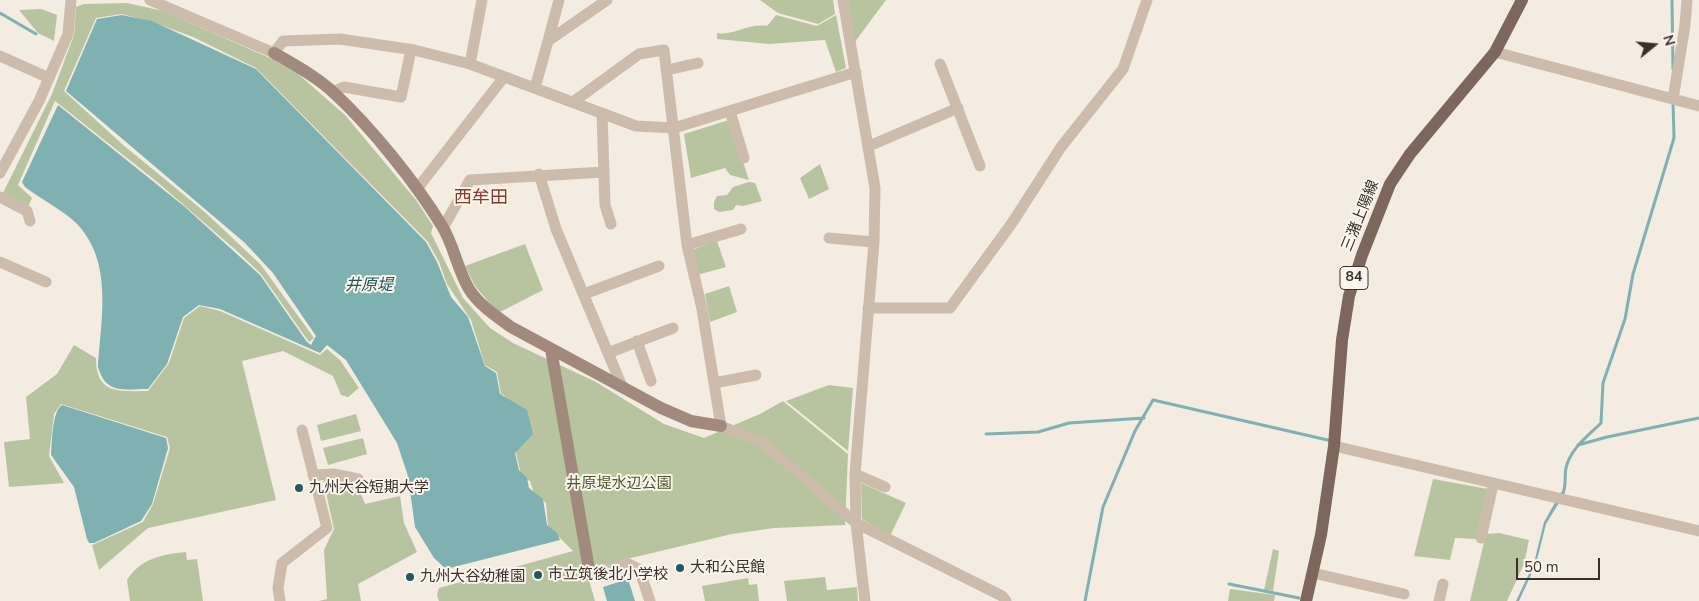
<!DOCTYPE html>
<html>
<head>
<meta charset="utf-8">
<style>
	body { margin:0 }
	#map { position:relative; width:1699px; height:601px; overflow:hidden; background:#f4ebe1; font-family:"Nunito Sans",sans-serif }
	canvas { display:block }
	.north { position:absolute; left:1629px; top:20px; width:50px; height:50px; -webkit-text-stroke:4px #fbf5ee; paint-order:stroke; rotate:73deg; font-size:14px; font-weight:700; line-height:20px; text-align:center; color:#3b302b }
	.north::after { content:''; display:block; margin:auto; width:18px; height:22px; background:#3b302b; clip-path:polygon(50% 0,100% 100%,50% 72%,0 100%) }
	.scale { position:absolute; left:1516px; top:558px; width:84px; height:22px; box-sizing:border-box; border:2px solid #3b302b; border-top:0; padding-left:6px; font-size:15px; line-height:18px; white-space:nowrap; color:#3b302b; -webkit-text-stroke:4px #fbf5ee; paint-order:stroke }
</style>
</head>
<body>
<div id="map">
<canvas width="1699" height="601"></canvas>
<div class="north">N</div>
<div class="scale">50 m</div>
</div>
<script>
const ctx = document.querySelector('canvas').getContext('2d');
ctx.lineJoin = 'round';
function fillPath(path, color) { ctx.fillStyle = color; ctx.fill(path, 'evenodd'); }
function trace(path, color, width, dash) { ctx.strokeStyle = color; ctx.lineWidth = width; ctx.lineCap = dash ? 'butt' : 'round'; ctx.setLineDash(dash || []); ctx.stroke(path); }
function write(font, color, halo, rows, align = 'center') {
  ctx.font = font + ' "Nunito Sans","Noto Sans JP",sans-serif'; ctx.lineWidth = 4; ctx.setLineDash([]); ctx.textBaseline = 'middle'; ctx.strokeStyle = halo; ctx.fillStyle = color; for (const [text, x, y, turn = 0] of rows) {
    ctx.save(); ctx.translate(x, y); ctx.rotate((+turn || 0) * Math.PI / 180); ctx.textAlign = isNaN(turn) ? turn : align; if (halo) ctx.strokeText(text, 0, 0); ctx.fillText(text, 0, 0); ctx.restore();
  }
}
fillPath(new Path2D(`
	M760 0H833L835 14 818 24 778 13Z
	M847 0H886L854 43Z
	M127 3 163 11 272 59 297 73 345 115 416 200 433 226 431 233 463 298 490 328 513 343 596 382 664 424 704 438 762 413 783 401 848 454 845 525 774 528 732 534 593 567 583 560 595 601H439L437 595 439 588 573 551 548 526 546 503 534 493 530 481 522 478 516 453 501 441 495 410 505 396 501 394 497 372 485 365 471 320 447 284 439 262 428 242 256 68 193 37 153 22 122 14 96 18 64 91 122 144 206 213 261 265 314 338 309 342 261 274 238 252 156 181 55 101 18 185 32 198 27 209 3 193 52 94 74 35 76 7 84 4Z
	M41 9 57 15 54 41 38 33 19 10Z
	M776 15 817 26 836 15 846 68 836 72 825 40 769 44 717 39V33C734 36 747 23 767 26Z
	M729 120 749 180 730 175 725 168 691 178 684 134Z
	M820 164 829 189 809 199 800 178Z
	M749 182 755 183 762 201 743 206 736 205 733 210 719 212 714 209V202L717 196 727 195 733 187Z
	M717 241 726 267 697 275 692 250Z
	M525 244 543 290 498 313 475 286 465 266Z
	M729 286 737 312 710 322 705 294Z
	M200 306 220 311 320 355 327 349 340 360 359 388 348 397 341 395 333 376 283 351 242 361 276 500 148 528 99 570 92 545 143 522 153 504 170 448 167 437 61 404 54 414 49 456 64 483 9 487 4 442 30 439 26 397 57 374 74 345 96 358C96 395 119 391 148 391L169 363 184 318Z
	M829 385 853 388 848 451 786 401Z
	M356 414 361 431 321 441 317 425Z
	M363 438 367 454 328 465 323 448Z
	M334 476 357 484 365 504 400 496 404 523 417 552 358 584 361 601H319L327 599 324 550 334 529 323 479Z
	M1433 479 1488 489 1477 539 1455 538 1450 560 1414 556Z
	M861 483 906 503 890 536 862 519Z
	M1499 533 1529 540 1524 564 1507 601H1470L1486 534Z
	M1273 549 1279 551 1273 591 1264 590Z
	M186 552 187 560 197 559 203 601H130L127 580C140 559 162 554 186 552Z
	M825 577 827 590 857 587 858 601H787L784 581Z
	M748 578 749 585 757 584 759 601H705L702 586Z
	M1230 589 1275 595 1274 601H1228Z`), '#b8c4a0');
fillPath(new Path2D(`
	M122 15 152 21 256 69 426 242 437 262 451 297 468 317 485 366 496 373 500 394 527 410 533 434 515 453 519 470 527 478 529 488 543 499 547 525 557 533 560 540 446 569 434 558 415 527 408 476 397 443 346 360 327 345 320 353 220 309 199 305 183 317 167 364 148 389C124 389 106 395 98 367 101 319 114 260 75 222 61 209 41 199 25 187L22 182 58 105 185 207 260 275 307 342 311 345 316 336 273 273 245 243 66 91 97 19Z
	M62 405 166 438 168 448 152 504 141 521 94 543H89L87 539 74 487 51 455C52 443 52 411 62 405Z
	M1561 492 1565 493 1546 524 1536 564 1519 601H1516L1534 563 1544 522Z
	M628 579 635 601H607L603 587Z`), '#7fb0b2');
trace(new Path2D(`
	M1672 0 1673 69
	M0 13 36 34
	M986 434 1038 432 1069 423 1144 418
	M1578 445 1607 437 1699 418
	M1562 495C1567 487 1564 477 1566 468 1570 449 1588 436 1601 423L1603 383 1625 319 1633 274 1674 138 1673 101
	M1229 584 1299 598
	M1085 601 1103 507 1135 431 1153 400 1332 441`), '#7fb0b2', 3);
trace(new Path2D(`
	M150 0 274 53 283 41 340 39 414 50 470 64 636 126 674 128 856 72
	M843 0 875 188 874 242 855 474 856 523 865 601
	M548 41 559 0
	M1495 52 1699 106
	M0 56 49 78
	M470 64 482 0
	M940 64 980 166
	M667 70 698 63
	M535 88 548 41 607 0
	M333 92 344 87 401 97 411 50
	M1673 99 1685 25 1687 0
	M573 102 639 54 664 50 687 245 702 309 721 426 762 442 856 523 1002 596 1006 601
	M730 111 744 158
	M602 113 605 205 611 224
	M869 146 958 108
	M0 173 39 101 68 34 71 0
	M539 174 556 229 621 384
	M417 189 504 77
	M0 197 27 211 30 221
	M443 228 470 180 604 172
	M829 238 874 242
	M687 245 741 229
	M0 262 46 282
	M584 294 659 266
	M868 308H950L1012 223 1061 147 1123 69 1147 0
	M637 341 651 381
	M608 353 673 328
	M714 383 756 375
	M1334 446 1699 531
	M855 474 885 487
	M313 475 334 474 358 479
	M1481 538 1493 485
	M1313 573 1404 594
	M590 575 626 563 639 569 650 601
	M280 601 278 588 282 563 327 528 302 430
	M1439 601 1443 584`), '#cdbbac', 11);
trace(new Path2D(`
	M274 53C295 65 317 77 334 93 371 127 416 183 442 226 454 245 457 269 469 289 479 305 496 316 511 327L661 408 691 421 721 426
	M551 349 590 575`), '#a18a7d', 12);
trace(new Path2D(`
	M1306 601 1321 535 1334 446 1342 340 1349 296 1362 255 1390 184 1410 154 1495 52 1522 0`), '#7d675c', 12);
for (const [x, y, r, color] of [
	[299,488,5,"#1f5a5e"],
	[680,568,5,"#1f5a5e"],
	[538,575,5,"#1f5a5e"],
	[410,577,5,"#1f5a5e"]
]) { const dot = new Path2D(); dot.arc(x, y, r, 0, 2 * Math.PI); ctx.fillStyle = color; ctx.fill(dot); trace(dot, '#fbf5ee', 2); }
for (const [x, y, w] of [
	[1354,278,28]
]) { const box = new Path2D(); box.roundRect(x - w / 2, y - 11.5, w, 23, 4); ctx.fillStyle = '#fbf5ee'; ctx.fill(box); trace(box, '#3b302b', 1); }
write('bold 14px', '#3b302b', null, [
	["84",1354,278]
]);
write('15px', '#3b302b', '#fbf5ee', [
	["三潴上陽線",1361,216,-68]
]);
write('15px', '#4a5a2e', '#fbf5ee', [
	["井原堤水辺公園",619,484]
]);
write('15px', '#3b302b', '#fbf5ee', [
	["九州大谷短期大学",309,488],
	["大和公民館",690,568],
	["市立筑後北小学校",548,575],
	["九州大谷幼稚園",420,577]
], 'left');
write('italic 16px', '#1f5a5e', '#fbf5ee', [
	["井原堤",369,286]
]);
write('18px', '#8c3b22', '#fbf5ee', [
	["西牟田",481,199]
]);
</script>
</body>
</html>
